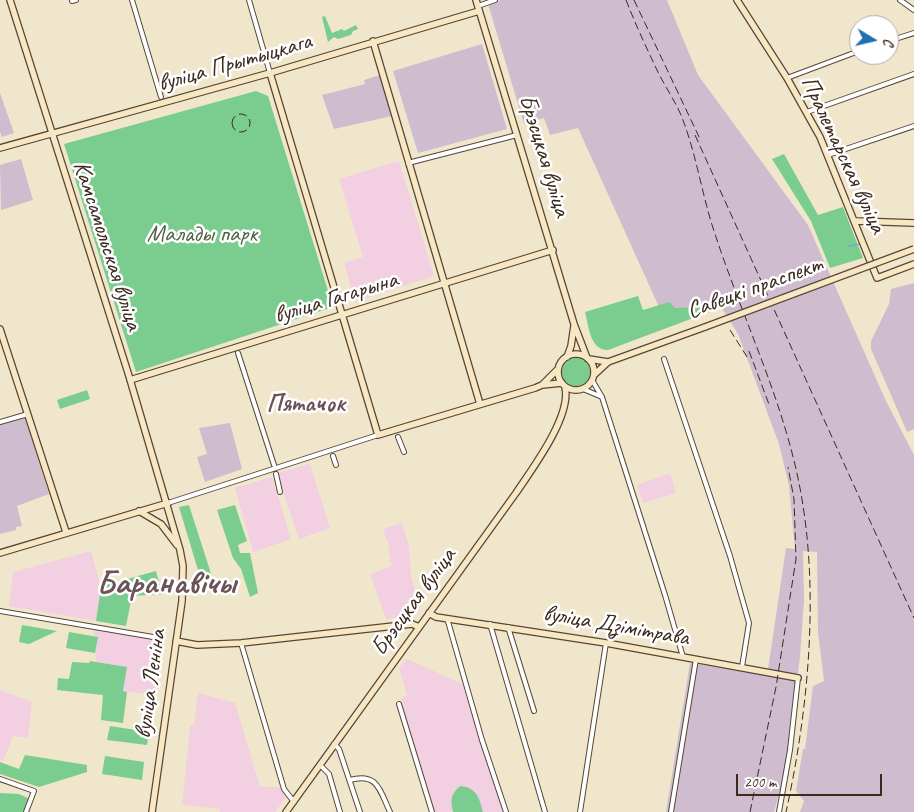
<!DOCTYPE html>
<html>
<head>
<meta charset="utf-8">
<style>
	body { margin:0 }
	#map { position:relative; width:914px; height:812px; overflow:hidden; background:#f0e6cc; font-family:Caveat,sans-serif }
	canvas { display:block }
	.north { position:absolute; left:849px; top:15px; width:50px; height:50px; box-sizing:border-box; background:#fff; border:1px solid #b1aaa5; border-radius:50%; rotate:99deg; font-size:14px; font-weight:700; line-height:20px; text-align:center; color:#3b2a1e }
	.north::after { content:''; display:block; margin:auto; width:18px; height:22px; background:#1f6fb2; clip-path:polygon(50% 0,100% 100%,50% 72%,0 100%) }
	.scale { position:absolute; left:736px; top:774px; width:146px; height:22px; box-sizing:border-box; border:2px solid #3b2a1e; border-top:0; padding-left:6px; font-size:15px; line-height:18px; white-space:nowrap; color:#3b2a1e; -webkit-text-stroke:4px #fff; paint-order:stroke }
</style>
</head>
<body>
<div id="map">
<canvas width="914" height="812"></canvas>
<div class="north">С</div>
<div class="scale">200 m</div>
</div>
<script>
const ctx = document.querySelector('canvas').getContext('2d');
ctx.lineJoin = 'round';
function fillPath(path, color) { ctx.fillStyle = color; ctx.fill(path, 'evenodd'); }
function trace(path, color, width, dash) { ctx.strokeStyle = color; ctx.lineWidth = width; ctx.lineCap = dash ? 'butt' : 'round'; ctx.setLineDash(dash || []); ctx.stroke(path); }
function write(font, color, halo, rows, align = 'center') {
  ctx.font = font + ' Caveat,sans-serif'; ctx.lineWidth = 5; ctx.setLineDash([]); ctx.textBaseline = 'middle'; ctx.strokeStyle = halo; ctx.fillStyle = color; for (const [text, x, y, turn = 0] of rows) {
    ctx.save(); ctx.translate(x, y); ctx.rotate((+turn || 0) * Math.PI / 180); ctx.textAlign = isNaN(turn) ? turn : align; if (halo) ctx.strokeText(text, 0, 0); ctx.fillText(text, 0, 0); ctx.restore();
  }
}
fillPath(new Path2D(`
	M399 161 434 276 355 302 344 263 363 257 339 179Z
	M310 464 330 528 299 539 277 473Z
	M670 473 676 493 643 503 637 485Z
	M272 477 291 539 253 552 235 488Z
	M402 523 409 547 411 576 420 610 417 613 386 619 370 574 392 566 388 550 390 549 383 529Z
	M91 551 101 587 96 621 9 606 13 572Z
	M94 629 165 639 156 695 123 691 127 667 97 662 95 653 98 638 93 635Z
	M407 659 462 684 503 812H435L401 700 407 695 399 668Z
	M0 690 32 702 28 738 13 736 3 761 0 760Z
	M198 693 235 703 260 787H280L286 797 275 812H220V809L182 805 190 726 194 725Z`), '#f2cfe1');
fillPath(new Path2D(`
	M501 0H667L698 75 808 225 886 401 914 455V812H800L804 801 796 791 803 749H805L813 686 824 681 818 632 817 552 803 551 804 600 800 657 784 776 774 812H666L690 663 767 676 786 548 795 549 789 486 779 444 738 334 720 305 663 323 659 307 578 128 550 135 544 118 524 124 488 4Z
	M482 44 507 129 418 153 393 71Z
	M380 75 392 116 334 129 322 95 365 84 364 80Z
	M0 93 14 133 2 137 0 132Z
	M21 159 33 200 1 210 0 165Z
	M914 283V429L907 432 871 349V341L889 304 891 289Z
	M25 418 49 494 17 506 22 526 16 527V530L0 534V425Z
	M230 423 242 469 205 482 197 457 207 454 199 428Z`), '#cfbdcf');
fillPath(new Path2D(`
	M325 16 332 33 342 29 344 31 356 25 358 29 353 31 351 35 338 39 334 37 328 42 322 17Z
	M256 91 268 96 333 307 136 372 64 144Z
	M784 154 818 215 843 207 863 258 830 268 811 221 772 159Z
	M638 296 643 310 669 302 675 308 701 307 712 311 608 350C590 350 589 327 585 312Z
	M562 372a14 14 0 1 1 28 0a14 14 0 1 1-28 0Z
	M87 390 90 399 60 409 57 400Z
	M189 505 215 586 204 590 179 507Z
	M235 505 247 541 238 545 240 553H250L258 593 250 597 241 569 233 558 217 510Z
	M156 571 162 594 132 596 126 626 96 621 101 587 109 584 125 585 127 579Z
	M22 625 57 631 29 644 19 642Z
	M69 632 98 637 95 653 66 648Z
	M90 661 127 667 123 691 127 692 123 723 101 720 103 695 57 690 58 678 69 679 72 662 89 663Z
	M110 726 149 732 147 745 107 740Z
	M25 755 87 765V772L39 787 0 774V762L19 769Z
	M105 756 144 762 142 780 102 774Z
	M460 786C477 788 479 797 483 812H453C450 800 451 794 460 786Z
	M0 793 19 794 30 799 23 812H0Z`), '#7acd8f');
trace(new Path2D(`
	M848 246 860 244`), '#66a2d7', 1);
const street = new Path2D(`
	M132 0 161 97
	M249 0 270 73
	M900 0 914 10
	M72 1 76 0
	M478 6 495 0
	M889 41 914 33
	M787 78 859 51
	M807 112 914 74
	M828 155 914 126
	M408 163 517 135
	M238 353 274 465
	M664 359 730 556 749 623 742 667
	M592 380 602 397 665 595 683 657
	M583 389 602 397
	M0 422 28 414
	M398 437 404 452
	M333 456 336 465
	M276 474 280 492
	M168 503 378 435
	M0 611 159 638
	M447 618 482 740 506 812
	M490 624 545 812
	M508 627 534 711
	M241 643 284 789 294 802
	M399 704 432 812
	M334 744 339 749 360 812
	M320 765 329 774 340 812
	M0 779 34 791 26 812
	M350 780C378 772 380 791 390 812
	M580 812 606 643
	M671 812 696 659
	M779 812 790 750 798 678`);
const secondary = new Path2D(`
	M10 0 129 376 180 550 183 566 182 601 152 812
	M476 0 574 324 587 358
	M737 0 787 78 820 137 877 278 914 264
	M373 41 480 404
	M270 73 378 435 535 388 542 385 558 369
	M0 148 270 73 479 11
	M856 221 914 223
	M0 329 66 532
	M558 372a18 18 0 1 1 36 0a18 18 0 1 1-36 0Z
	M567 357 571 346 574 326
	M589 359 608 362
	M594 375 608 362 705 327
	M130 380 553 250
	M542 385 562 383
	M139 511 161 524 177 545
	M0 553 168 503
	M429 613 436 617 606 643 798 678
	M176 641 197 645 241 643 412 624 419 627
	M286 812 516 493C532 469 572 416 565 387`);
trace(street, '#564638', 6);
trace(secondary, '#564638', 8);
trace(street, '#fff', 4);
trace(secondary, '#f7e8c3', 5.5);
trace(new Path2D(`
	M626 0C635 23 646 47 657 70 664 85 674 99 681 115 697 155 702 197 716 237 743 319 782 398 799 483 820 587 809 708 786 812
	M634 0 701 141
	M232 123a9 9 0 1 1 18 0a9 9 0 1 1-18 0Z
	M695 135 914 618
	M730 330 749 360
	M749 351 770 407
	M750 812 776 687 796 559 794 499 788 467`), '#3b2a1e', 1, [8, 4]);
const secondaryBridge = new Path2D(`
	M705 327 914 249`);
trace(secondaryBridge, '#564638', 8, []);
trace(secondaryBridge, '#f7e8c3', 5.5);
write('24px', '#3b2a1e', '#fff', [
	["вуліца Прытыцкага",235,63,-16],
	["Пралетарская вуліца",843,155,65],
	["Брэсцкая вуліца",544,156,73],
	["Камсамольская вуліца",107,246,72],
	["Савецкі праспект",755,288,-20],
	["вуліца Гагарына",336,298,-17],
	["Брэсцкая вуліца",414,602,-54],
	["вуліца Дзімітрава",616,626,10],
	["вуліца Леніна",151,684,-82]
]);
write('24px', '#516346', '#fff', [
	["Малады парк",202,235]
]);
write('bold 25px', '#6c5358', '#fff', [
	["Пятачок",306,404]
]);
write('bold 34px', '#6c5358', '#fff', [
	["Баранавічы",166,584]
]);
</script>
</body>
</html>
